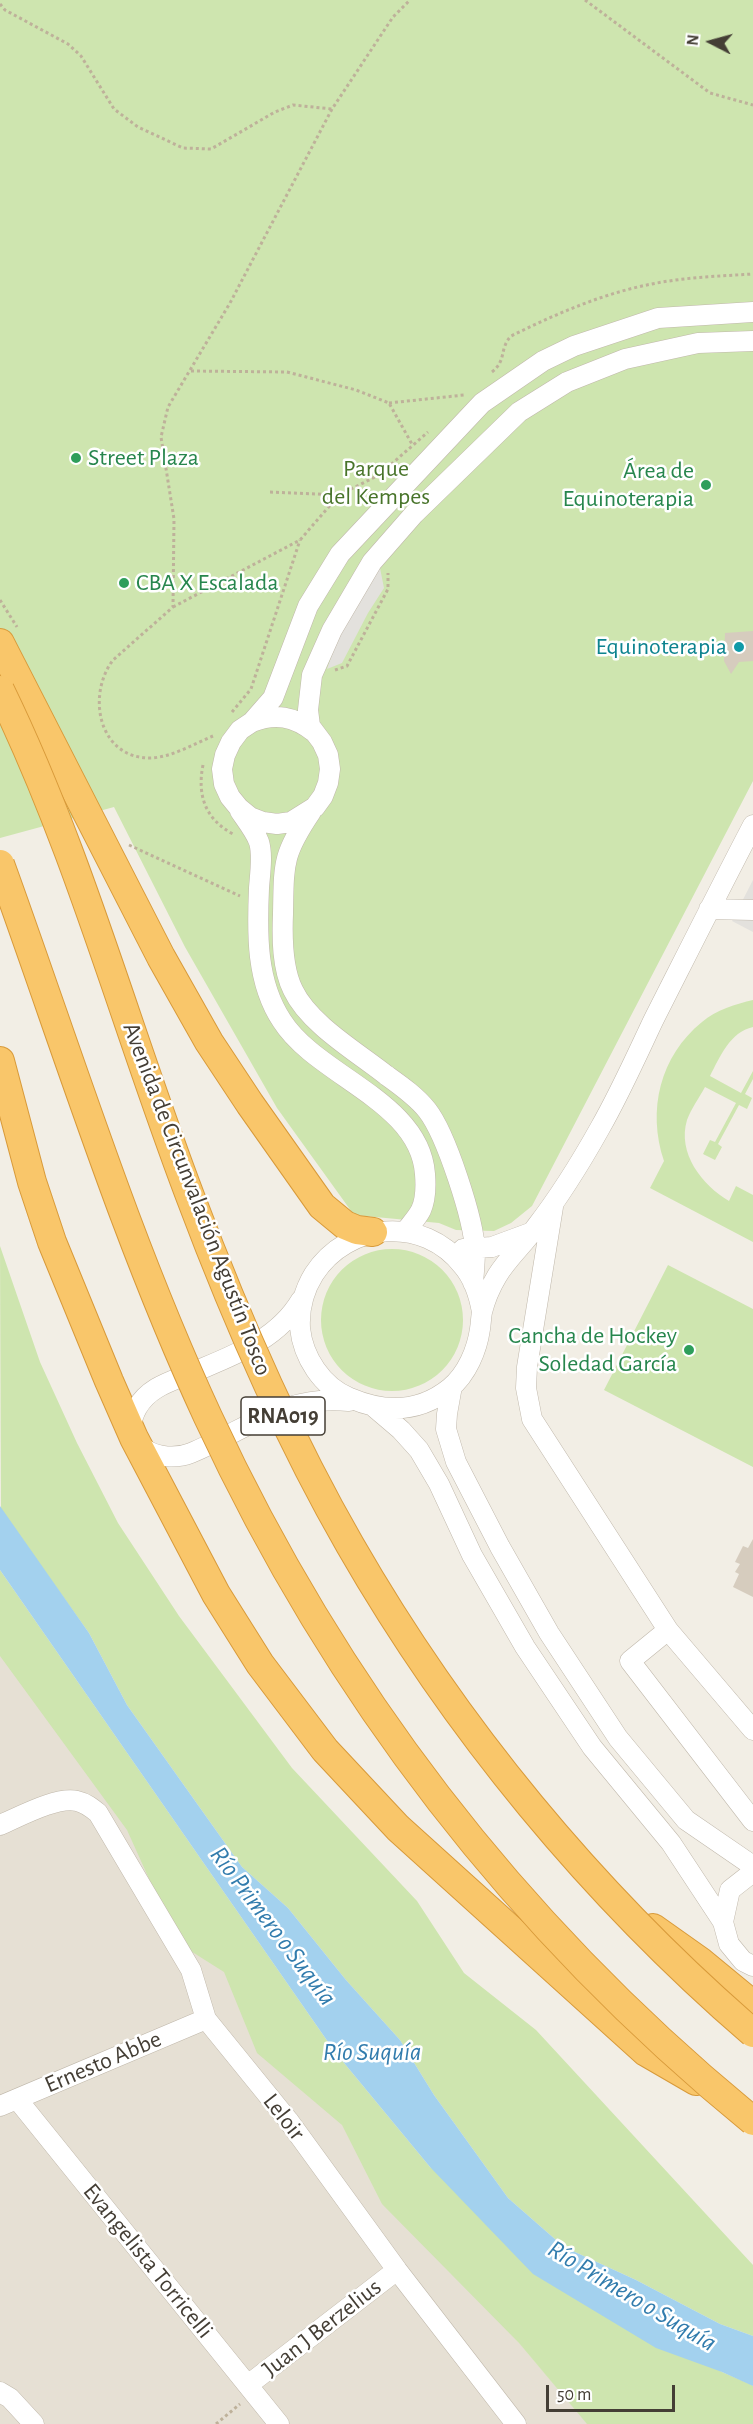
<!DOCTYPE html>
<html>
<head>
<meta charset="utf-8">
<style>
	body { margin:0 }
	#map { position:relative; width:753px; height:2424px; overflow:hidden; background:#f2eee5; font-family:"Alegreya Sans",sans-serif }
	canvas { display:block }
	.north { position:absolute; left:681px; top:12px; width:60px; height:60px; -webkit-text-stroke:4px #fff; paint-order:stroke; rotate:276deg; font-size:16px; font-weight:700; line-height:24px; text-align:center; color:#443e35 }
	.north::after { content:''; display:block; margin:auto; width:21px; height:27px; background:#443e35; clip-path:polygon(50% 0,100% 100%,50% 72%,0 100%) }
	.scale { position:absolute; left:546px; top:2385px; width:129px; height:27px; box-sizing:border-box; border:3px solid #443e35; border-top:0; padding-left:8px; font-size:18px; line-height:21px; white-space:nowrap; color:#443e35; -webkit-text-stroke:4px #fff; paint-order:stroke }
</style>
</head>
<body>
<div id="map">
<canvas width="753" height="2424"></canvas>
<div class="north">N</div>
<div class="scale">50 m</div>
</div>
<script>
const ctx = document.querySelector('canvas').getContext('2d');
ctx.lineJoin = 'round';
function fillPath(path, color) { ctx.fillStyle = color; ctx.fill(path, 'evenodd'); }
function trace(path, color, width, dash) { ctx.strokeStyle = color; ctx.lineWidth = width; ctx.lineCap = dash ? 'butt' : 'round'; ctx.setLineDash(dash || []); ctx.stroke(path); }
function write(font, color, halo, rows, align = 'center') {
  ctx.font = font + ' "Alegreya Sans",sans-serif'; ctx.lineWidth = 5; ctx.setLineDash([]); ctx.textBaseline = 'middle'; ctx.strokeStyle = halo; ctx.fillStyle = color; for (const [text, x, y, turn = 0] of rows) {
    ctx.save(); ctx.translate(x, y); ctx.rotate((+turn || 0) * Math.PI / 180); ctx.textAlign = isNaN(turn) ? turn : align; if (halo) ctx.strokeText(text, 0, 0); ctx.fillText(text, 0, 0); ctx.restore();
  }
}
fillPath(new Path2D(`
	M0 1634 378 2176 588 2424H0Z`), '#e6e0d4');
fillPath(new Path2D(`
	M0 0H753V781L532 1206 511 1223 494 1231 456 1230 439 1223 354 1215 277 1108 185 947 114 807 0 838Z
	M753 1000V1027C730 1032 720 1057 710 1076L741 1093 753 1071V1079L745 1094 752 1098 747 1109 739 1105 718 1144 722 1147 715 1160 703 1154 710 1140 715 1142 736 1103 705 1087C699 1098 691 1109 687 1120 677 1153 702 1185 729 1201L736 1186 753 1195V1242L650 1188 664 1161C647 1110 660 1056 702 1022 716 1010 736 1004 753 1000Z
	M0 1246 40 1362 77 1443 118 1523 179 1616 292 1768 417 1901 464 1973 536 2030 753 2265V2336L720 2324 636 2280 564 2247 508 2198 434 2095 400 2040 346 1980 288 1908 242 1867 127 1705 89 1633 1 1510Z
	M321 1320a71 71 0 1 1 142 0a71 71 0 1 1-142 0Z
	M668 1265 753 1309V1467L604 1390Z
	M0 1570 335 2052 430 2167 722 2372 750 2384 753 2386V2424H587L519 2343 382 2204 342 2125 257 2053 224 1972 178 1943 127 1830 0 1656Z`), '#cee5af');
fillPath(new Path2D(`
	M380 568 384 588 368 613 342 663 327 669 338 637 360 596Z
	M753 880V932L732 921Z`), '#e3e1dd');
fillPath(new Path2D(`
	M0 1506 89 1633 127 1705 242 1867 288 1908 346 1980 400 2040 434 2095 508 2198 564 2247 636 2280 720 2324 753 2336V2386L722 2372 656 2348 533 2274 430 2167 335 2052 0 1570Z`), '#a3d1ee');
fillPath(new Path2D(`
	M753 631V661L739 662 731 674 724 661 725 633Z
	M753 1539V1597L733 1587 739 1574 735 1572 740 1564 735 1562 743 1546 748 1548Z`), '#d6ccbe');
const minor = new Path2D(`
	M753 312 658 318 574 346 543 361 482 403 340 554 308 606 273 698 252 722 240 730 231 742 225 755 222 769 224 784 230 797 239 808 250 817 263 822 277 824 291 822 315 807 323 796 328 783 330 769 328 755 322 742 310 726 308 710 312 675 332 630 372 562 414 514 519 412 567 382 625 359 698 343 753 341
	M252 722C275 713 294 716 314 732
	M240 811C246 820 255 831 259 842 263 855 260 874 259 888 257 933 256 982 282 1021 317 1076 420 1101 425 1174 426 1186 426 1199 421 1210 417 1218 410 1225 405 1232
	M311 812C282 855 284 864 283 914 282 938 282 968 293 990 309 1024 357 1052 386 1075 400 1085 416 1096 427 1110 446 1134 474 1220 475 1251 475 1261 474 1272 473 1283
	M709 909 753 910
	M553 1207 527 1367 526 1388 532 1419 668 1630 753 1730
	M463 1249 492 1247 530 1233
	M301 1300C277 1341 231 1356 189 1374 169 1382 148 1388 137 1408 116 1446 161 1465 191 1453 247 1430 284 1394 349 1401
	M482 1312C479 1295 474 1279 463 1266 423 1215 348 1222 314 1274 304 1290 299 1310 300 1328 303 1357 322 1387 350 1398 385 1413 419 1413 450 1388 467 1374 477 1350 480 1329 481 1323 481 1317 482 1312 485 1300 491 1286 497 1276 508 1258 524 1244 536 1227 560 1196 581 1162 600 1128 620 1093 636 1057 653 1021 686 956 719 890 753 825
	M452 1386 447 1414 446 1429 456 1462 500 1547 549 1633 618 1738 686 1820 753 1866
	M374 1407 401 1430 419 1450 439 1484 472 1555 525 1647 592 1747 671 1843 723 1922
	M668 1630 630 1661 753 1821
	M0 1825C19 1817 57 1796 77 1801 86 1803 92 1808 98 1813L191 1970 206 2019 288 2120 397 2270 516 2424
	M753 1872 730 1890 723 1922 729 1944 743 1961 753 1966
	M17 2099 279 2424
	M0 2106 206 2019
	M248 2385 397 2270
	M0 2392 10 2398 34 2424`);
const highway = new Path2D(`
	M0 643 161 957 209 1042 250 1104 322 1206 345 1225 357 1230 373 1232
	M0 1061 32 1182 52 1242 109 1381 134 1438 216 1594 260 1664 325 1750 398 1828 646 2052 696 2081
	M653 1928 701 1962 753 2005`);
trace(minor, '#c0b8ab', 21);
trace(highway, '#d89a3a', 30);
trace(new Path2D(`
	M585 0 710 93 753 105
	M0 4 5 10 68 44 81 56 114 109 138 127 183 148 211 149 275 112 293 105 332 109
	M191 371 287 372 356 390 389 403 413 446
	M492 372C507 360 499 349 511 336 558 313 606 292 657 283 689 277 721 276 753 274
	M389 403 464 395
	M270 492 339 495
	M0 600 17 627
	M173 607 300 540 339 495 379 475 428 432
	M335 670 347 666 388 589V573
	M232 712 251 689 300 540
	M213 736C194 744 172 757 151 758 99 759 86 696 113 660L173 607 174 519 161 437 168 407 230 303 332 109 393 17 410 0
	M203 765C197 795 205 819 233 834
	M129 845 240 896
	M216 2424 240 2404`), '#beb19a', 3, [3, 3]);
trace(minor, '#fff', 20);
trace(highway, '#f9c66a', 28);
const highwayBridge = new Path2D(`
	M0 690C79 852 126 1028 190 1196 235 1316 286 1434 350 1545 455 1728 593 1895 753 2033
	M0 864C67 1049 125 1238 208 1417 336 1693 517 1928 753 2121`);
trace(highwayBridge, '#d89a3a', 30, []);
trace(highwayBridge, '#f9c66a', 28);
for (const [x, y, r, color] of [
	[76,458,6,"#2e9e5b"],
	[706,485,6,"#2e9e5b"],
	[124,583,6,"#2e9e5b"],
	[739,647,6,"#0f9aa8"],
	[689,1350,6,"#2e9e5b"]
]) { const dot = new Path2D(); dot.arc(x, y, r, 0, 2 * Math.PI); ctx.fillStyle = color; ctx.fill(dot); trace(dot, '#fff', 2); }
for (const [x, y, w] of [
	[283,1416,84]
]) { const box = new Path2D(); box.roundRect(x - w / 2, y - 19, w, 38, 4.5); ctx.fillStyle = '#fff'; ctx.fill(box); trace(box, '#443e35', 1.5); }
write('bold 22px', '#443e35', null, [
	["RNA019",283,1416]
]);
write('24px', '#27864d', '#fff', [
	["Street Plaza",88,458],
	["Área de",694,471,"right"],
	["Equinoterapia",694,499,"right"],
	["CBA X Escalada",136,583],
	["Cancha de Hockey",677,1336,"right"],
	["Soledad García",677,1364,"right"]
], 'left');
write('24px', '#48742a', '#fff', [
	["Parque",376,469],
	["del Kempes",376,497]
]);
write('24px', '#0d838f', '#fff', [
	["Equinoterapia",727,647]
], 'right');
write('24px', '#443e35', '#fff', [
	["Avenida de Circunvalación Agustín Tosco",197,1199,69],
	["Ernesto Abbe",103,2062,-23],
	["Leloir",284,2117,52],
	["Evangelista Torricelli",148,2261,51],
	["Juan J Berzelius",322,2328,-38]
]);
write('italic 26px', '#327cad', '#fff', [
	["Río Primero o Suquía",273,1926,53],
	["Río Suquía",372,2052],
	["Río Primero o Suquía",632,2296,31]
]);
</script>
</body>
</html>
